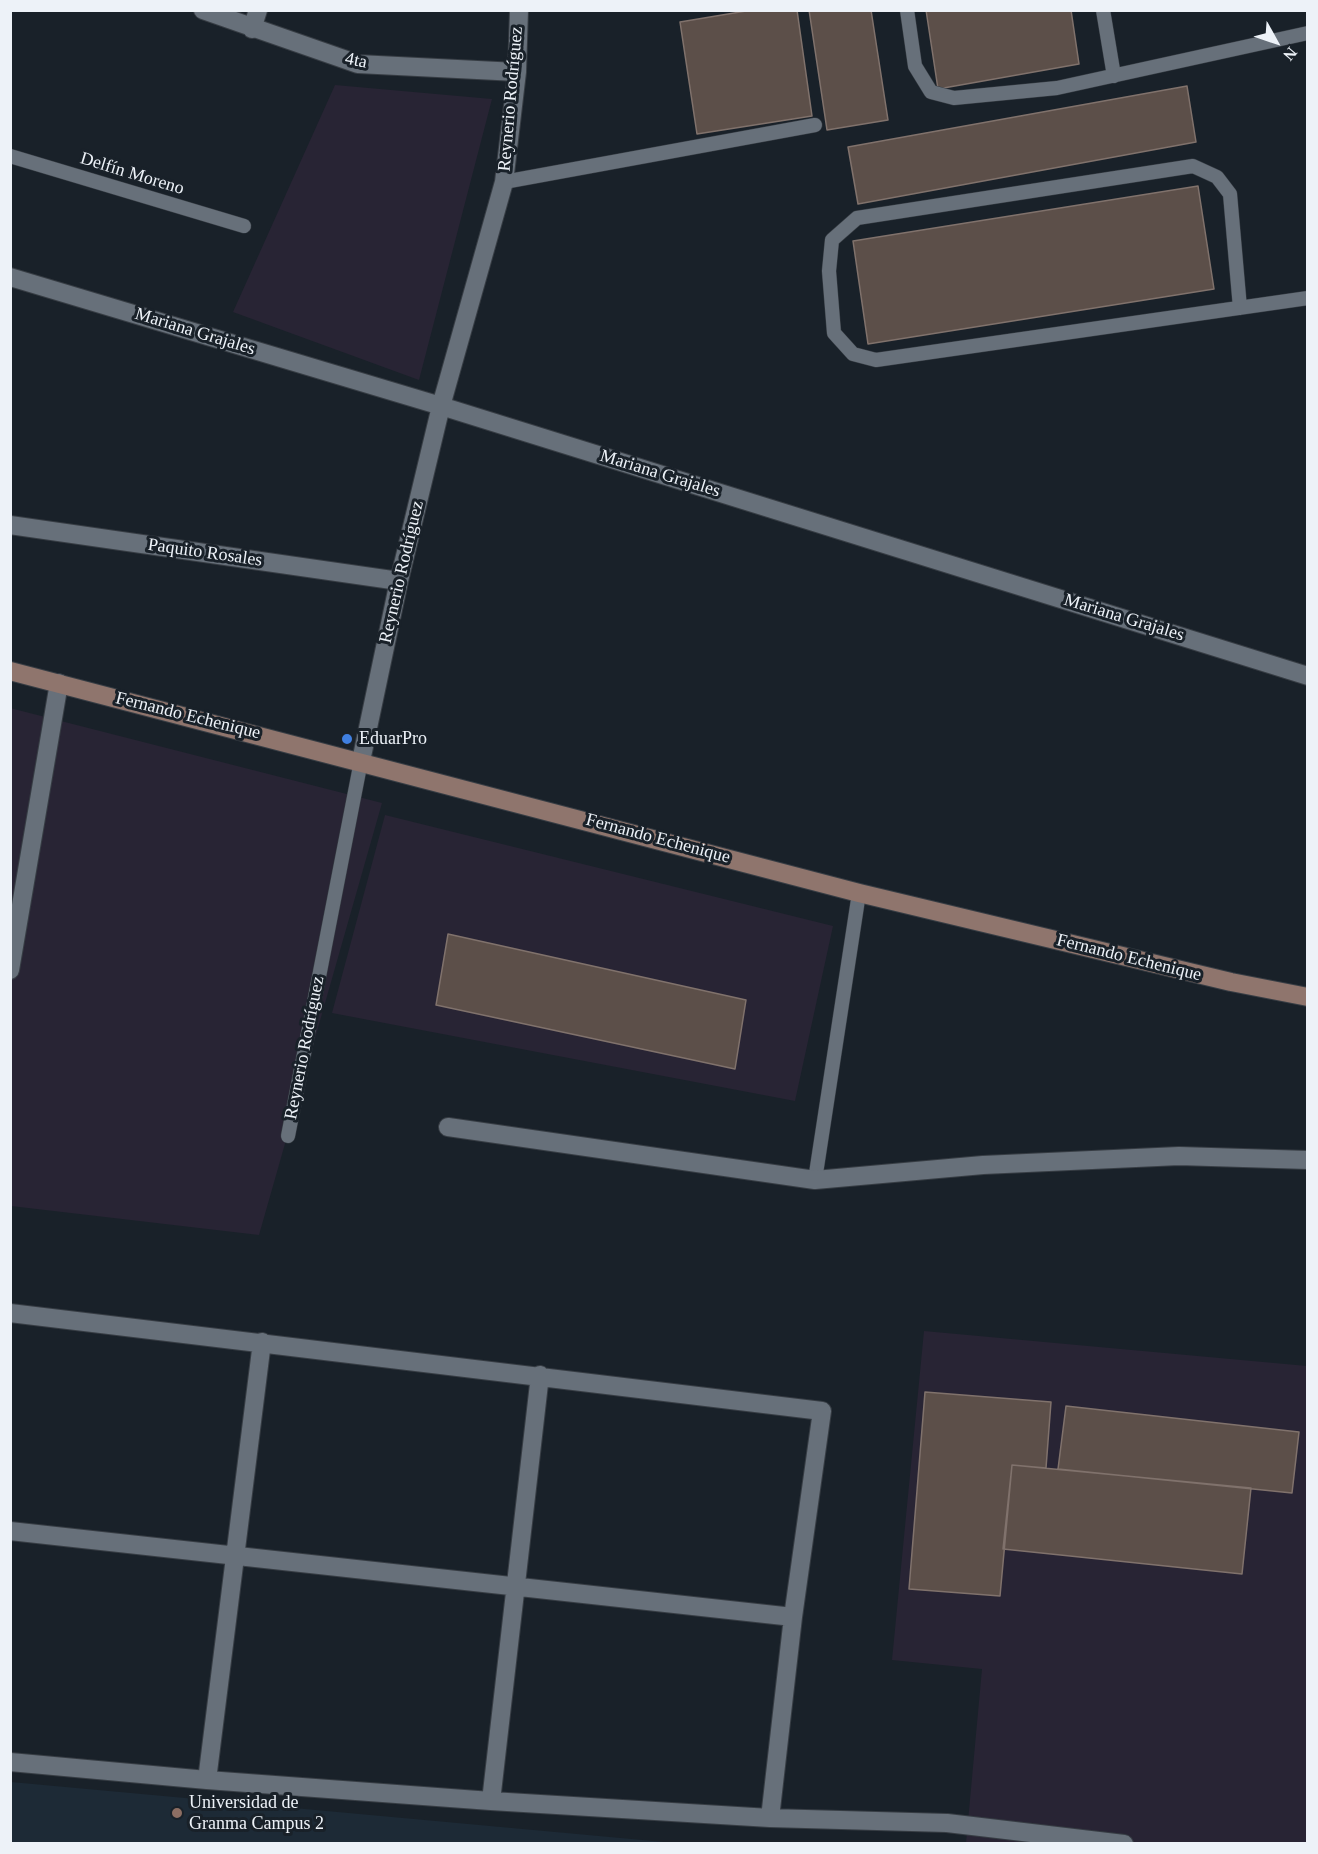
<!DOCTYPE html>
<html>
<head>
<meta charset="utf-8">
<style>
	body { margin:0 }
	#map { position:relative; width:1318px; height:1854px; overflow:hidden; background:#192129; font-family:Georgia,serif }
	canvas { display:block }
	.frame { position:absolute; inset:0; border:12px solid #edf2f8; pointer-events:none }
	.north { position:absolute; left:1246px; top:12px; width:60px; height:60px; -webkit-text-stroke:4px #192129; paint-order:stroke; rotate:130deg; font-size:16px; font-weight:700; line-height:24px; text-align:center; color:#edf2f8 }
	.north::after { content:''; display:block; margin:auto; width:21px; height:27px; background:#edf2f8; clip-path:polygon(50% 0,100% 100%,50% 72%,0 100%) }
</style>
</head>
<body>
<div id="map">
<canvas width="1318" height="1854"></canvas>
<div class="frame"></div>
<div class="north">N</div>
</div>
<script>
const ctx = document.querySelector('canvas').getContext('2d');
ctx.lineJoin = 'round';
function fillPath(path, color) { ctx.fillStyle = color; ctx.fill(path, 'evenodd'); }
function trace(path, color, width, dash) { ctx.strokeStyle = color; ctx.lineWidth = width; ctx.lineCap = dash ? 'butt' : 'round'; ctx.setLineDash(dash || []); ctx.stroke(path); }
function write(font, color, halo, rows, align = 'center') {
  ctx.font = font + ' Georgia,serif'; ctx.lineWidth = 6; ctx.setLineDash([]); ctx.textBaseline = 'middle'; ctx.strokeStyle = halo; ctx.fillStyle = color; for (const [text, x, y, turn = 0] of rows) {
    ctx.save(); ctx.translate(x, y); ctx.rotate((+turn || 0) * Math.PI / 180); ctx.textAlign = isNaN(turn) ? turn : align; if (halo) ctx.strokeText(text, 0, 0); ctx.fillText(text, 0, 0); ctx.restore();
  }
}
fillPath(new Path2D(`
	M11 1782 675 1843H11Z`), '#1d2a36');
fillPath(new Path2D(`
	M335 85 492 99 419 380 233 312Z
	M10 708 382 803 259 1235 11 1206Z
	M385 815 833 926 795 1101 332 1013Z
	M924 1331 1307 1366V1843H966L982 1669 892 1660Z`), '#282434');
const building = new Path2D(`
	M752 10H797L812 116 697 134 680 22Z
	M809 10H871L888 120 827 130Z
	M926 10H1071L1079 64 938 89Z
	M1187 86 1196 142 858 204 848 147Z
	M1198 186 1214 289 868 344 853 241Z
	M448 934 746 1000 735 1069 436 1005Z
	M925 1392 1051 1402 1046 1468 1012 1465 1000 1596 909 1589Z
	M1066 1406 1299 1432 1292 1493 1058 1469Z
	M1012 1465 1251 1488 1242 1574 1003 1549Z`);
fillPath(building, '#5c4f49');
trace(building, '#80726c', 1.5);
const lane = new Path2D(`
	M907 10 915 66 931 92 954 98 1057 88 1308 33
	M1103 10 1114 76
	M10 156 244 226
	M504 182 815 125
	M1240 308 1230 194 1217 177 1193 166 857 218 832 240 829 271 834 333 853 354 876 360 1308 298
	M288 1136 361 761
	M815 1180 859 893`);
const street = new Path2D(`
	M203 10 358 64 517 72
	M252 29 258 10
	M10 277 441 406 1308 676
	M10 525 399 581
	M361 761 399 581 441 406 504 182 517 72 519 10
	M10 970 59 683
	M448 1127 815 1180 983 1165 1179 1156 1308 1160
	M10 1313 822 1411 793 1617 770 1818
	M10 1531 793 1617
	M10 1762 207 1780 491 1801 770 1818 947 1823 1124 1844
	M207 1780 262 1342
	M491 1801 540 1375`);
const secondary = new Path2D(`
	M10 671 859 893 1231 982 1308 997`);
trace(lane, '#373d44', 15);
trace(street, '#373d44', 20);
trace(secondary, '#373d44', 20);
trace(lane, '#67707a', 14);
trace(street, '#67707a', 18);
trace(secondary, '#8f756d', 18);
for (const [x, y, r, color] of [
	[347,739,6,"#3f7fe0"],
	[177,1813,6,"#8d6e63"]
]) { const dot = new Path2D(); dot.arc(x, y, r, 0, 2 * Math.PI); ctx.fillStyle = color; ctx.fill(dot); trace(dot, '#192129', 2); }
write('18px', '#edf2f8', '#192129', [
	["4ta",356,61,11],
	["Reynerio Rodríguez",511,99,-85],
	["Delfín Moreno",132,174,17],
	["Mariana Grajales",195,332,17],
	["Mariana Grajales",660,474,17],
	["Paquito Rosales",205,553,8],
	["Reynerio Rodríguez",402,572,-77],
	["Mariana Grajales",1124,618,17],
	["Fernando Echenique",188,716,14],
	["Fernando Echenique",658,839,15],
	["Fernando Echenique",1129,958,14],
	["Reynerio Rodríguez",305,1048,-79]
]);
write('18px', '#edf2f8', '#192129', [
	["EduarPro",359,739],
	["Universidad de",189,1803],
	["Granma Campus 2",189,1824]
], 'left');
</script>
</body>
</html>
